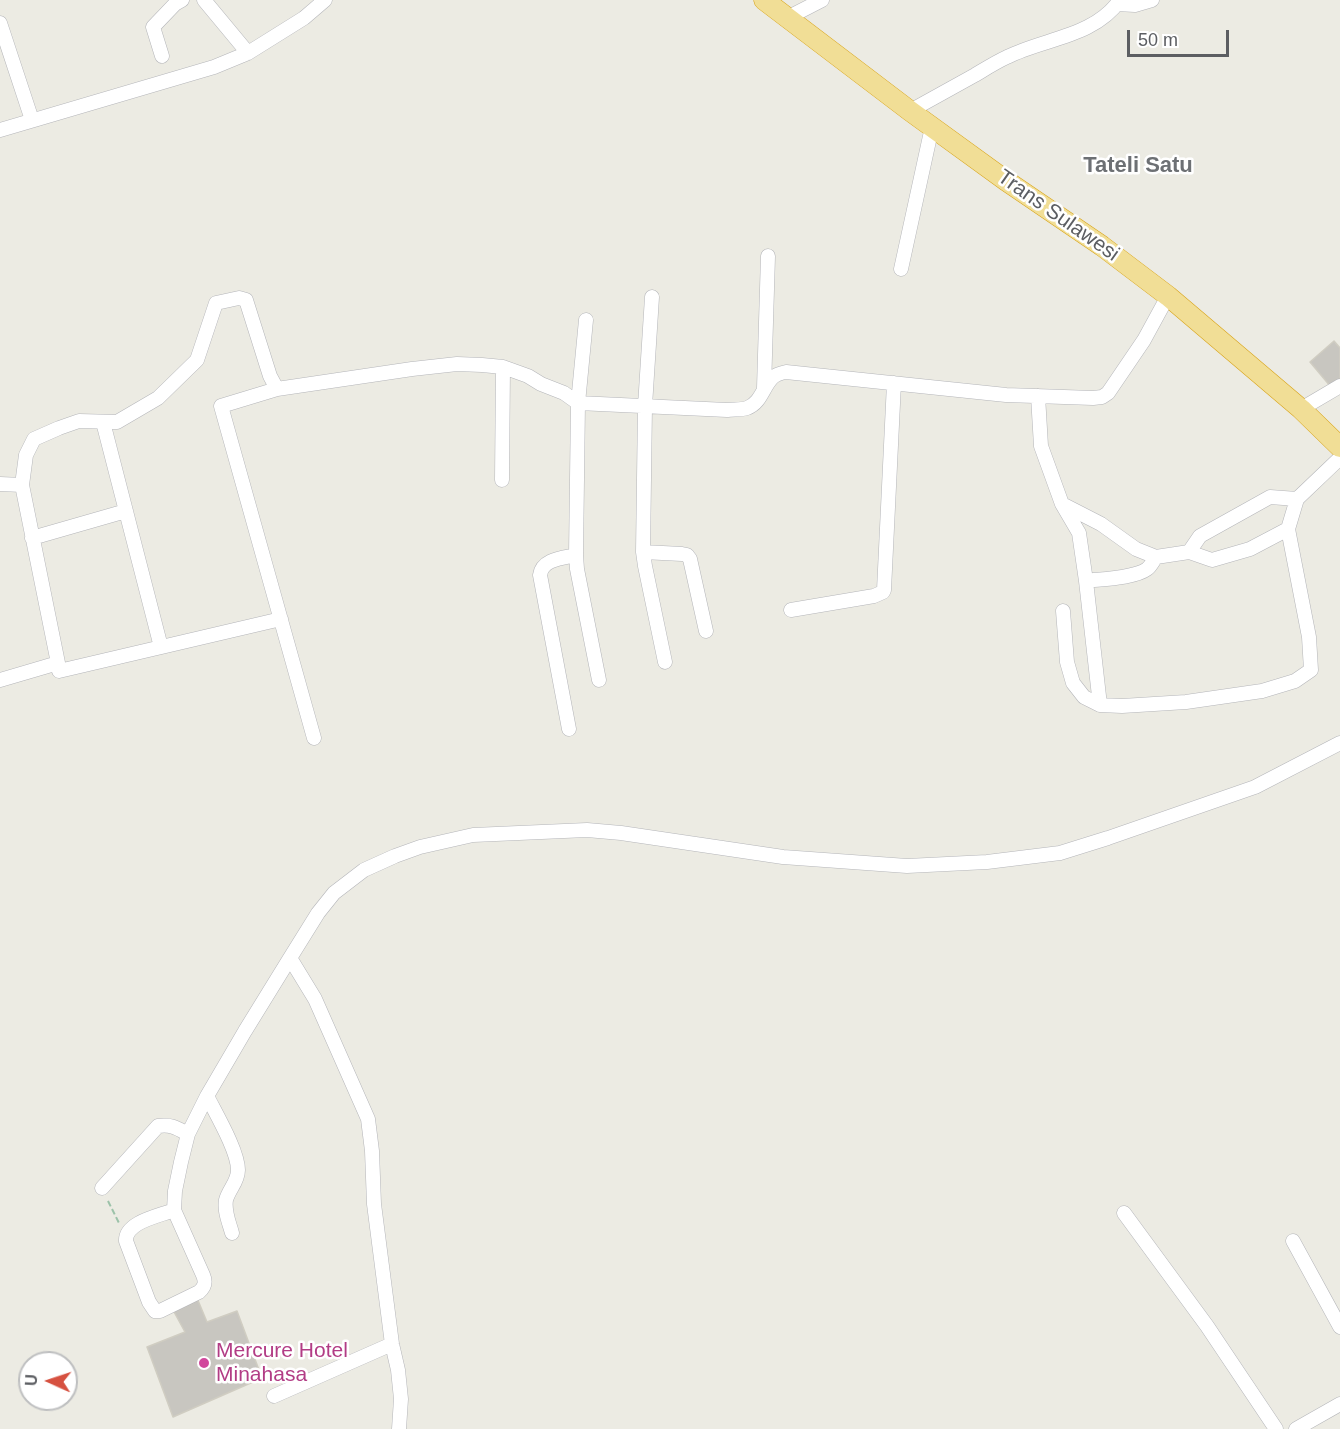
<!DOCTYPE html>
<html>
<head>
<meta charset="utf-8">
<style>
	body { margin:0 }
	#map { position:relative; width:1340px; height:1429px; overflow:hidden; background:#ecebe3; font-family:Arial,sans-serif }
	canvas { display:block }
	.north { position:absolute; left:18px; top:1351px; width:60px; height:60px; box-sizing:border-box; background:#fff; border:2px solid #bebfc0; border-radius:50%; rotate:273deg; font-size:16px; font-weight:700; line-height:24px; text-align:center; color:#5c5e62 }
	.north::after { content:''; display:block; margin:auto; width:21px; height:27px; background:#d65140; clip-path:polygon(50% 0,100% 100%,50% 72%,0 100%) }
	.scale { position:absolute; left:1127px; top:30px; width:102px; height:27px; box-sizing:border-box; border:3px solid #5c5e62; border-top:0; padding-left:8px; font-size:18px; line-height:21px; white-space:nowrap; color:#5c5e62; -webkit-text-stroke:4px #fff; paint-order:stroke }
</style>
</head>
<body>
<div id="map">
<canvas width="1340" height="1429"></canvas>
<div class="north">U</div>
<div class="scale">50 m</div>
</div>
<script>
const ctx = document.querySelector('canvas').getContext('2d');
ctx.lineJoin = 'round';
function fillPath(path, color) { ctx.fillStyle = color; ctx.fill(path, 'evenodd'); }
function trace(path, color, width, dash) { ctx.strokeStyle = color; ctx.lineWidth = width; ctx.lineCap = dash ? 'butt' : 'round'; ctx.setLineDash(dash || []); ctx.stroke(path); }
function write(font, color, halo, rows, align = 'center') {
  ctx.font = font + ' Arial,sans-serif'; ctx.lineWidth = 5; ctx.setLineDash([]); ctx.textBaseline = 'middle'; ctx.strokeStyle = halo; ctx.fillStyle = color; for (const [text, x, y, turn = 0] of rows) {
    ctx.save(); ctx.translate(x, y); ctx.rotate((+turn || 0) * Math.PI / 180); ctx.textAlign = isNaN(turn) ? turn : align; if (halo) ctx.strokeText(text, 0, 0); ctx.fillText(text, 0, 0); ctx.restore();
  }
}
const building = new Path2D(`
	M1334 341 1340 348V379L1331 387 1310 362Z
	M197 1298 207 1322 237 1311 262 1378 173 1417 147 1347 185 1332 173 1310Z`);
fillPath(building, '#c8c6c0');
trace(building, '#d0cdc2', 1.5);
const minor = new Path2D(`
	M204 0 248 53
	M1117 4 1135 5 1152 0
	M787 18 822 0
	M0 23 32 120
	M162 56 153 27 175 4 182 0
	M910 111C932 99 953 87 975 75 985 69 996 62 1007 57 1045 38 1094 37 1120 0
	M0 130 214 67 248 53 304 18 325 0
	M901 269 932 127
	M652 297 645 406 643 552 645 566 665 662
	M586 320 578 403 576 555 577 569 599 680
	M764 388 768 256
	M277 389 221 406 314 738
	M1038 396 1041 446 1062 504 1079 533 1086 581 1100 705
	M1301 409 1340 386
	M103 422 161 647
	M502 480 503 367
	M0 484 22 485
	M1062 504 1101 524 1136 549 1156 557 1189 552 1212 560 1250 549 1288 529 1297 499 1340 458
	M32 538 126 511
	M643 552 682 554 687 555 690 559 706 631
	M1189 552 1200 536 1270 497 1297 499
	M1086 581C1102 579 1135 578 1147 569 1151 566 1153 561 1156 557
	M791 610 874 596 883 592 884 590 894 383
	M1063 611 1067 662 1073 683 1084 697 1100 705 1122 706 1186 702 1262 691 1295 681 1311 670 1309 637 1288 529
	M59 671 281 619
	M0 680 58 663 22 485 26 455 34 439 59 428 79 421 117 422 158 398 197 360 216 303 239 298 246 300 270 376 277 389 412 369 457 364 482 365 503 367 528 376 541 384 564 393 578 403 727 410C733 409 741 410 747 408 761 403 763 387 772 378 776 374 781 373 786 372L1006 395 1093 398 1102 397 1108 393 1144 340 1168 296
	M569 729 540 575C542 559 563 558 576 555
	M207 1096C216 1114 238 1151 238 1170 238 1182 229 1189 226 1200 224 1211 229 1222 232 1233
	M102 1188 158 1126C171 1124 177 1128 188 1134
	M174 1210C159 1216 125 1222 126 1241L149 1302 155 1311H160L199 1292C205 1287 206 1282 203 1275L174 1210 175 1191 181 1162 188 1134 207 1096 245 1031 290 958
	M1124 1213 1207 1326 1276 1429
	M1293 1241 1340 1327
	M274 1396 392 1344
	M399 1429 401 1399 398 1370 392 1344 374 1204 372 1151 368 1119 315 999 290 958 318 913 334 893 364 870 395 856 420 847 473 835 587 830 621 833 783 857 907 866 987 862 1060 853 1108 838 1255 787 1340 743
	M1296 1429 1340 1404`);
const highway = new Path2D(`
	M764 0 910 111 1005 180 1102 246 1168 296 1301 409 1340 447`);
trace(minor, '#b4b5b9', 15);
trace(highway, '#d8a318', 21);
trace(new Path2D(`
	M108 1201 119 1223`), '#9cc2a9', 2, [6, 3]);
trace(minor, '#fff', 14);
trace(highway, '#f1de96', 20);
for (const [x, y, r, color] of [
	[204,1363,6,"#d1479c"]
]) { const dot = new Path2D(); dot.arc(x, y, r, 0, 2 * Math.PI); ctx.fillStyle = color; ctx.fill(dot); trace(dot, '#fff', 2); }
write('21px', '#5c5e62', '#fff', [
	["Trans Sulawesi",1058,216,35]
]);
write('21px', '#b23c85', '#fff', [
	["Mercure Hotel",216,1351],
	["Minahasa",216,1375]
], 'left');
write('bold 22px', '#6d7074', '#fff', [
	["Tateli Satu",1138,166]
]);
</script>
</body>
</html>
